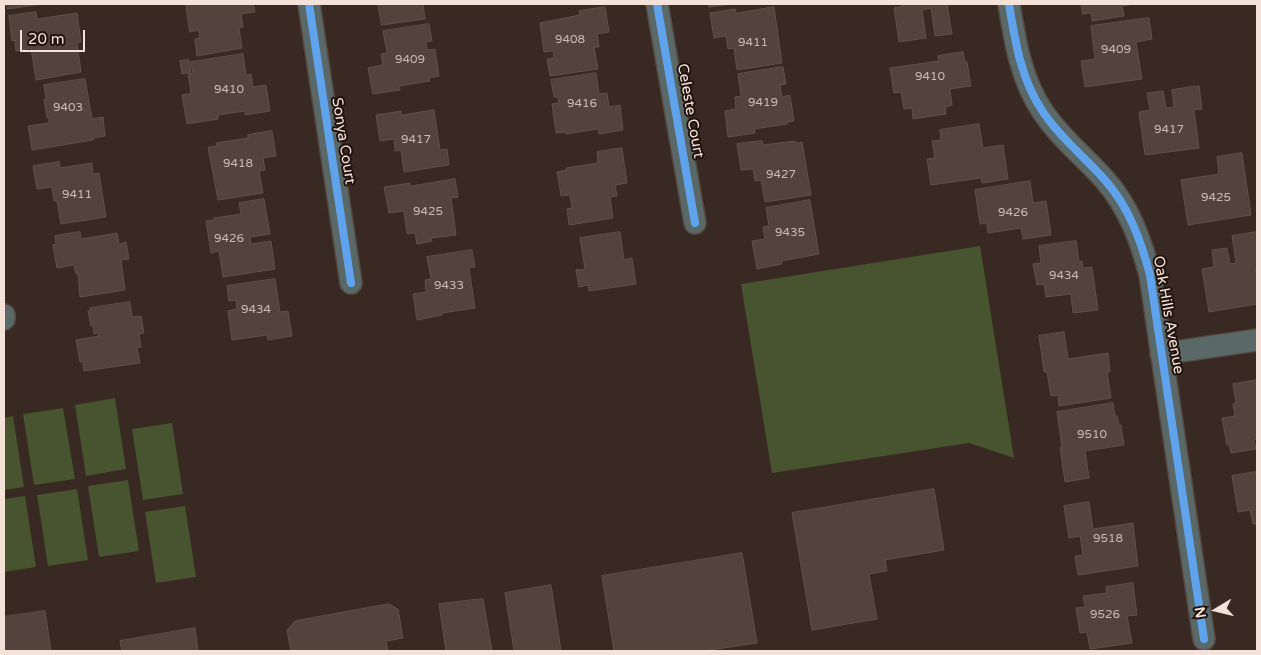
<!DOCTYPE html>
<html>
<head>
<meta charset="utf-8">
<style>
	body { margin:0 }
	#map { position:relative; width:1261px; height:655px; overflow:hidden; background:#382a22; font-family:"Varela Round",sans-serif }
	canvas { display:block }
	.frame { position:absolute; inset:0; border:5px solid #f4e1d8; pointer-events:none }
	.north { position:absolute; left:1191px; top:585px; width:50px; height:50px; -webkit-text-stroke:4px #20130d; paint-order:stroke; rotate:261deg; font-size:14px; font-weight:700; line-height:20px; text-align:center; color:#f4e1d8 }
	.north::after { content:''; display:block; margin:auto; width:18px; height:22px; background:#f4e1d8; clip-path:polygon(50% 0,100% 100%,50% 72%,0 100%) }
	.scale { position:absolute; left:20px; top:30px; width:65px; height:22px; box-sizing:border-box; border:2px solid #f4e1d8; border-top:0; padding-left:6px; font-size:15px; line-height:18px; white-space:nowrap; color:#f4e1d8; -webkit-text-stroke:4px #20130d; paint-order:stroke }
</style>
</head>
<body>
<div id="map">
<canvas width="1261" height="655"></canvas>
<div class="frame"></div>
<div class="north">N</div>
<div class="scale">20 m</div>
</div>
<script>
const ctx = document.querySelector('canvas').getContext('2d');
ctx.lineJoin = 'round';
function fillPath(path, color) { ctx.fillStyle = color; ctx.fill(path, 'evenodd'); }
function trace(path, color, width, dash) { ctx.strokeStyle = color; ctx.lineWidth = width; ctx.lineCap = dash ? 'butt' : 'round'; ctx.setLineDash(dash || []); ctx.stroke(path); }
function write(font, color, halo, rows, align = 'center') {
  ctx.font = font + ' "Varela Round",sans-serif'; ctx.lineWidth = 4; ctx.setLineDash([]); ctx.textBaseline = 'middle'; ctx.strokeStyle = halo; ctx.fillStyle = color; for (const [text, x, y, turn = 0] of rows) {
    ctx.save(); ctx.translate(x, y); ctx.rotate((+turn || 0) * Math.PI / 180); ctx.textAlign = isNaN(turn) ? turn : align; if (halo) ctx.strokeText(text, 0, 0); ctx.fillText(text, 0, 0); ctx.restore();
  }
}
fillPath(new Path2D(`
	M980 246 1014 458 969 443 772 473 741 284Z
	M115 398 126 469 86 476 75 405Z
	M63 408 75 479 34 485 23 414Z
	M13 416 24 487 4 490V418Z
	M172 423 183 494 143 500 132 429Z
	M128 480 139 551 99 557 88 486Z
	M77 489 88 560 48 566 37 495Z
	M25 496 36 567 4 572V499Z
	M185 506 196 577 156 583 145 512Z`), '#48532f');
const building = new Path2D(`
	M7 4H42L8 9Z
	M186 4H253L255 12 241 14 243 27 239 28 242 48 197 56 195 39 200 38 199 30 190 32Z
	M378 4H423L425 19 382 25Z
	M709 4H732L709 7Z
	M902 4H951H947L952 34 935 36 931 8 922 10 926 38 899 42 894 8 903 6Z
	M1081 4H1133L1122 6 1124 16 1092 21 1091 13 1083 14Z
	M605 7 609 32 597 34 599 47H594L598 69 550 76 547 59 554 58 553 51 544 52 540 23 580 15 579 11Z
	M774 7 782 63 737 70 734 48 728 49 726 36 714 38 710 13 735 9 736 13Z
	M36 12 37 19 77 13 81 42 77 43 81 72 36 80 31 48 16 51 15 40 12 41 9 16Z
	M1149 18 1152 39 1136 42 1142 79 1085 87 1081 61 1095 59 1091 26Z
	M429 24 432 41 426 42 427 50 435 49 439 76 429 78 430 81 399 86 400 90 373 94 368 68 383 65 381 54 387 53 383 31Z
	M963 52 965 62H967L971 86 950 89 952 105 945 107 946 114 913 119 912 108 904 109 901 92 894 93 890 68 939 61 938 56Z
	M243 54 246 75 251 74 253 87 266 85 270 111 245 115V111L218 115V119L187 124 182 95 191 93 188 74 193 73 191 62Z
	M189 60 191 72 182 74 180 61Z
	M783 67 786 84 780 85 782 97 790 95 794 121 787 122V124L754 129 755 133 728 137 725 111 736 109 735 97 741 96 738 74Z
	M596 73 599 94 607 93 609 107 620 105 623 130 599 134 598 129 566 134V132L556 133 552 104 559 103 558 97H554L551 80Z
	M85 79 92 119 103 117 105 136 93 138V140L32 150 28 126 49 123V117L47 118 44 99H46L44 85Z
	M1199 86 1202 109 1194 110 1199 148 1145 155 1139 112 1150 110 1147 93 1163 91 1166 108 1174 107 1172 90Z
	M434 110 440 150 447 149 449 165 404 172 401 150 395 151 394 139 380 141 376 115 401 111V115Z
	M979 124 983 148 1003 145 1008 179 982 183 981 178 931 185 927 159 935 158 932 141 941 140 940 130Z
	M272 131 276 156 263 158 265 170 259 171 263 193 218 200 208 147 217 146 216 143 248 138V135Z
	M762 141 763 145 795 141 796 143 802 142 811 195 765 202 761 180 755 181 753 169 741 170 737 144Z
	M622 148 627 183 615 185 617 196 610 197 613 218 569 225 567 209 572 208 570 195 561 196 557 172 566 170V168L598 163 597 152Z
	M1242 153 1251 215 1188 225 1181 180 1219 174 1217 157Z
	M59 162 60 168 92 163 93 174 99 173 106 217 61 224 57 201H54L52 187 37 189 33 166Z
	M455 179 458 197 451 198 456 235 431 238 432 241 417 244 415 233 407 234 404 211 389 213 384 187 410 183V186Z
	M1030 181 1033 203 1046 201 1051 235 1023 239 1021 228 988 233 987 223 980 224 975 190Z
	M264 199 270 234 250 237 251 244 271 241 275 269 223 277 219 251 211 253 206 221 214 220V218L241 214 239 203Z
	M810 200 819 254 781 261 782 264 757 269 752 241 765 239 763 227 769 226 766 208Z
	M80 232 81 239 117 233 119 244 126 242 129 259 121 260 125 290 80 297 78 274H76L74 265 57 268 53 245 56 244 55 236Z
	M620 232 624 260 632 258 636 284 589 291 588 285 579 287 576 270 585 269 580 238Z
	M1257 232V268H1256L1257 304 1209 312 1202 269 1214 267 1212 250 1227 248 1230 264 1236 263 1232 236Z
	M1076 241 1079 262 1082 261 1083 268 1092 267 1098 310 1073 313 1071 294 1046 297 1044 284 1037 285 1033 264 1041 263 1039 246Z
	M472 250 475 267 469 268 475 308 442 313V315L417 320 413 294 426 292 425 280 431 279 427 257Z
	M275 279 280 312 288 311 292 336 268 340 267 335 232 340 228 311 237 309 236 300 229 301 227 286Z
	M130 302 132 317 141 316 144 333 139 334 141 347H137L140 363 84 371 83 362H80L76 340 99 336 98 333 94 334 93 326H91L88 311H90V308Z
	M1064 332 1068 359 1108 353 1110 372H1107L1111 398 1059 406 1058 395 1051 396 1047 372H1044L1039 336Z
	M1257 380V439L1254 440 1256 449 1231 453 1229 444 1227 445 1222 418 1235 416 1233 404 1236 403 1233 384Z
	M1113 403 1115 416H1117L1119 425H1121L1124 445 1085 451 1089 478 1065 482 1060 447H1062L1057 412Z
	M1256 472 1257 524H1253L1250 510 1238 512 1232 476Z
	M934 489 944 550 885 560 887 571 869 574 877 619 812 630 792 513Z
	M1089 502 1093 529 1133 523 1138 566 1078 575 1075 556 1083 555 1080 536 1069 538 1064 506Z
	M742 553 757 643 703 651H614L602 576Z
	M1133 583 1137 615 1127 616 1132 643 1090 649 1087 632 1080 633 1076 608 1085 607 1083 596 1107 593 1106 587Z
	M551 585 561 651H514L505 593Z
	M483 599 492 651H446L439 604Z
	M389 604 398 609 403 638 386 641 388 651H291L287 630 295 621Z
	M45 611 51 651H4V617Z
	M195 628 198 651H122L120 641Z`);
fillPath(building, '#52443c');
trace(building, '#5d514a', 1);
const minor = new Path2D(`
	M309 4 351 283
	M657 4 695 223
	M1009 4C1015 41 1021 80 1043 112 1061 139 1084 156 1105 180 1129 207 1141 241 1150 275L1204 639
	M4 315V319
	M1161 354 1257 340`);
trace(minor, '#544841', 24);
trace(minor, '#5b6868', 21);
trace(new Path2D(`
	M309 4 351 283
	M657 4 695 223
	M1009 4C1015 41 1021 80 1043 112 1061 139 1084 156 1105 180 1129 207 1141 241 1150 275L1204 639`), '#60a3ed', 8);
write('12px', '#ccbab1', null, [
	["9408",570,40],
	["9411",753,43],
	["9409",1116,50],
	["9409",410,60],
	["9410",930,77],
	["9410",229,90],
	["9419",763,103],
	["9416",582,104],
	["9403",68,108],
	["9417",1169,130],
	["9417",416,140],
	["9418",238,164],
	["9427",781,175],
	["9411",77,195],
	["9425",1216,198],
	["9425",428,212],
	["9426",1013,213],
	["9435",790,233],
	["9426",229,239],
	["9434",1064,276],
	["9433",449,286],
	["9434",256,310],
	["9510",1092,435],
	["9518",1108,539],
	["9526",1105,615]
]);
write('15px', '#f4e1d8', '#20130d', [
	["Celeste Court",690,111,80],
	["Sonya Court",343,141,81],
	["Oak Hills Avenue",1168,315,80]
]);
</script>
</body>
</html>
